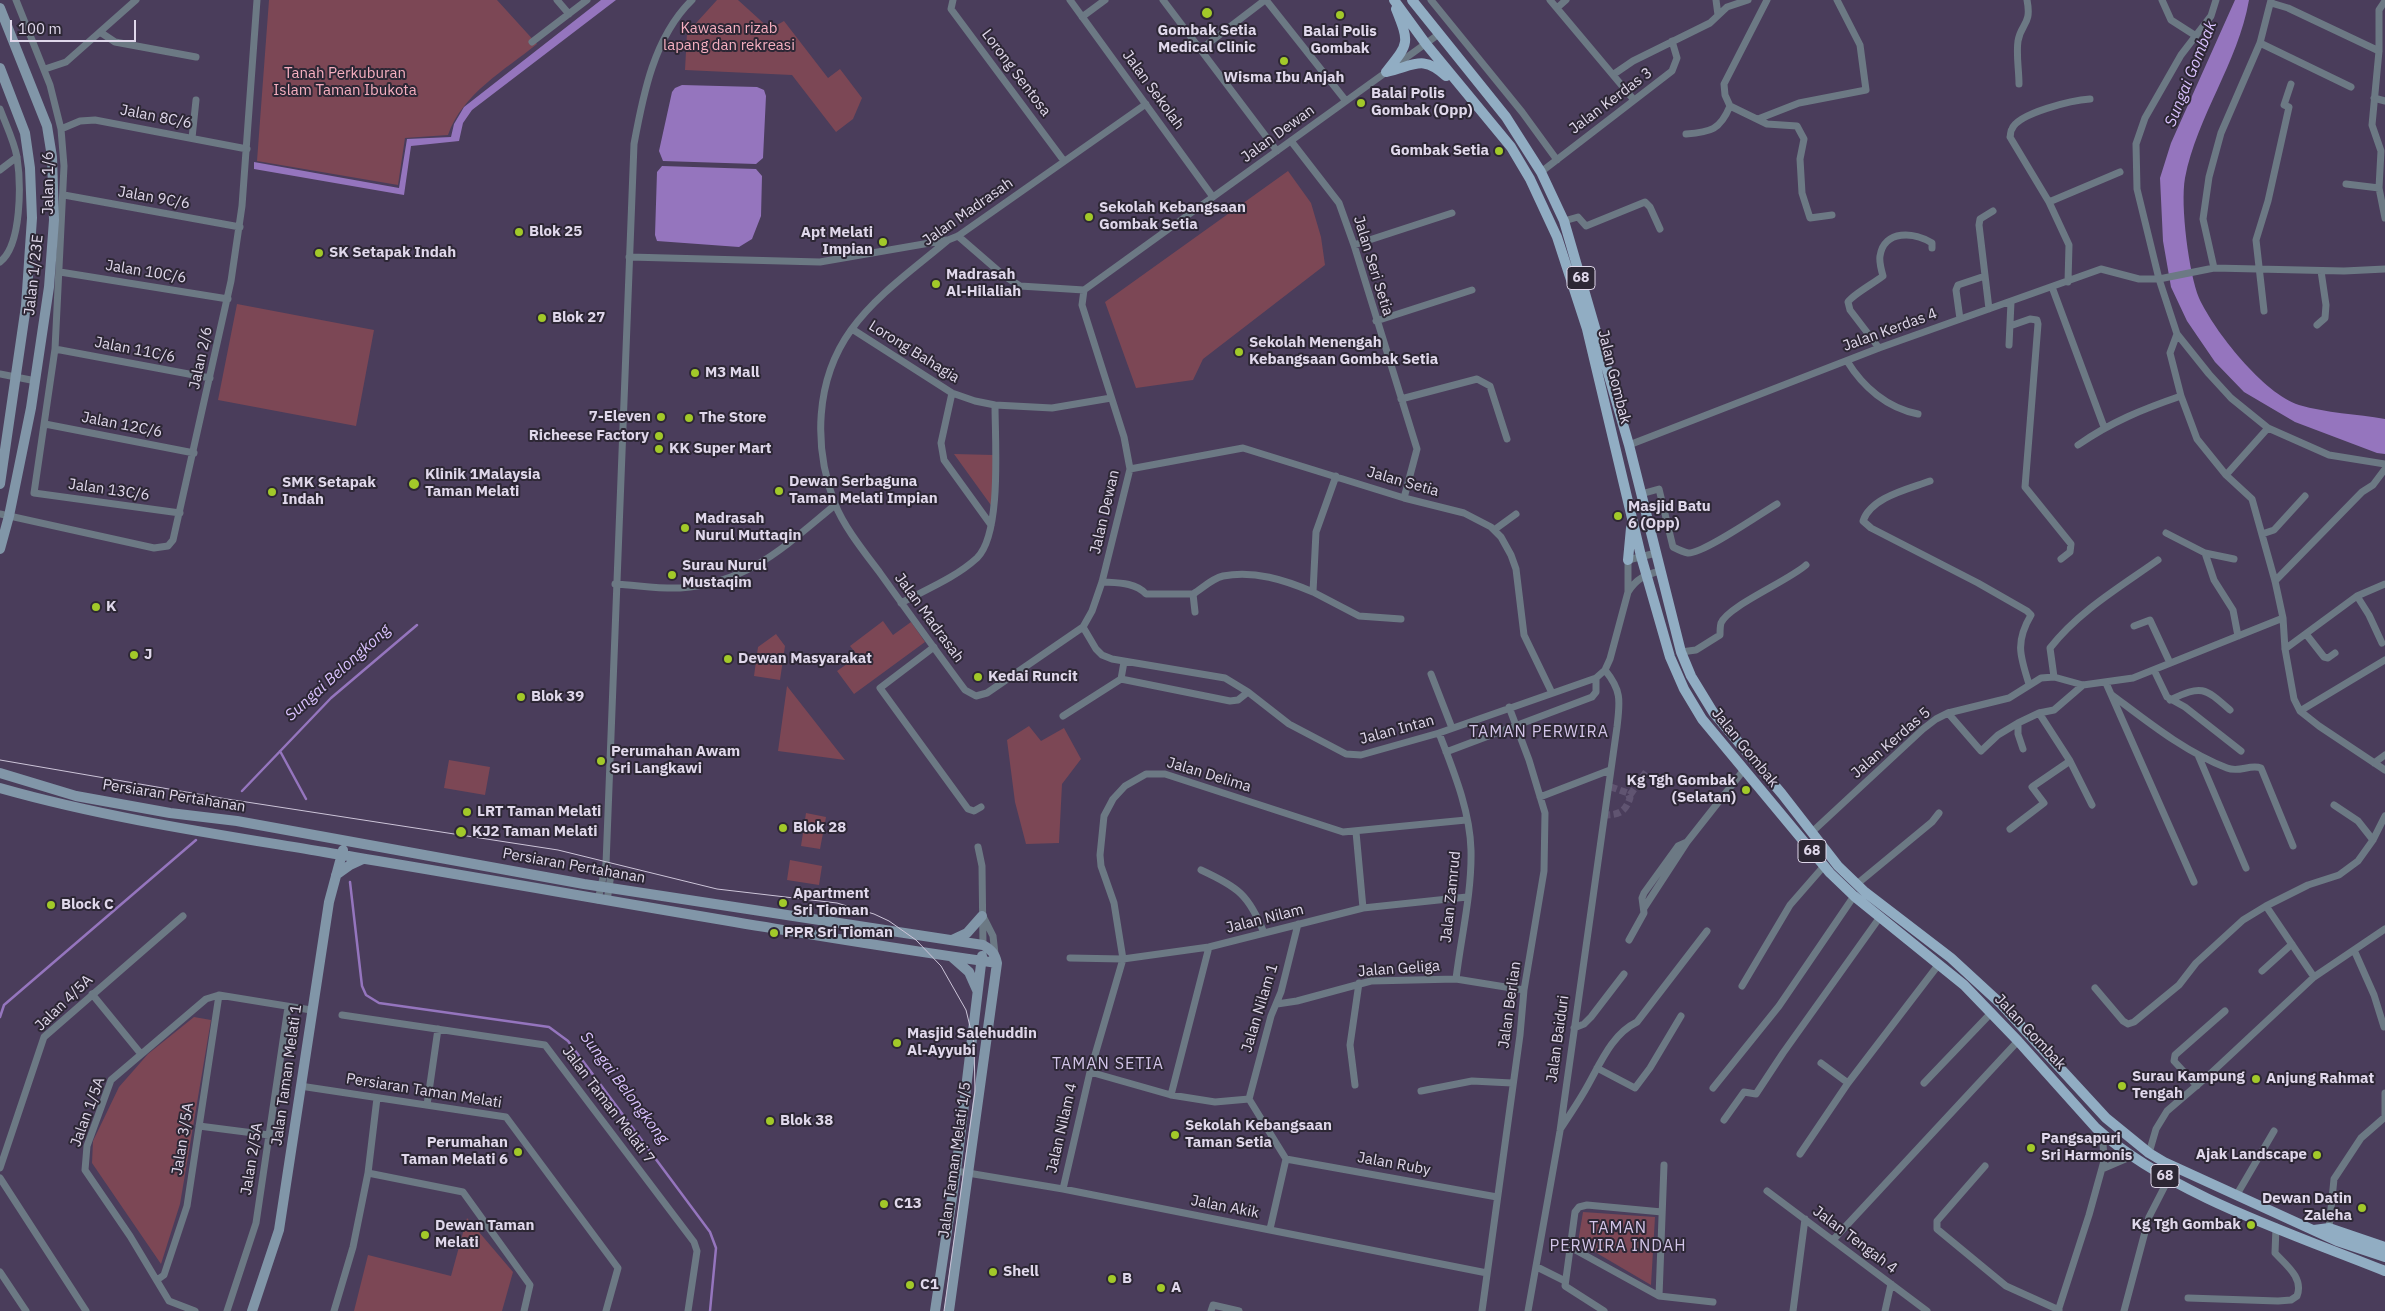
<!DOCTYPE html>
<html>
<head>
<meta charset="utf-8">
<style>
	body { margin:0 }
	#map { position:relative; width:2385px; height:1311px; overflow:hidden; background:#4a3d5b; font-family:"IBM Plex Sans",sans-serif }
	canvas { display:block }
	.scale { position:absolute; left:10px; top:20px; width:126px; height:22px; box-sizing:border-box; border:2px solid #e0d8eb; border-top:0; padding-left:6px; font-size:15px; line-height:18px; white-space:nowrap; color:#e0d8eb; -webkit-text-stroke:4px #2d2735; paint-order:stroke }
</style>
</head>
<body>
<div id="map">
<canvas width="2385" height="1311"></canvas>
<div class="scale">100 m</div>
</div>
<script>
const ctx = document.querySelector('canvas').getContext('2d');
ctx.lineJoin = 'round';
function fillPath(path, color) { ctx.fillStyle = color; ctx.fill(path, 'evenodd'); }
function trace(path, color, width, dash) { ctx.strokeStyle = color; ctx.lineWidth = width; ctx.lineCap = dash ? 'butt' : 'round'; ctx.setLineDash(dash || []); ctx.stroke(path); }
function write(font, color, halo, rows, align = 'center') {
  ctx.font = font + ' "IBM Plex Sans",sans-serif'; ctx.lineWidth = 4; ctx.setLineDash([]); ctx.textBaseline = 'middle'; ctx.strokeStyle = halo; ctx.fillStyle = color; for (const [text, x, y, turn = 0] of rows) {
    ctx.save(); ctx.translate(x, y); ctx.rotate((+turn || 0) * Math.PI / 180); ctx.textAlign = isNaN(turn) ? turn : align; if (halo) ctx.strokeText(text, 0, 0); ctx.fillText(text, 0, 0); ctx.restore();
  }
}
fillPath(new Path2D(`
	M269 0H497L537 44C505 70 462 94 448 135L405 138 398 185 257 161Z
	M717 0H738L770 29 784 21 828 78 840 69 862 98 853 119 836 132 792 75 685 70 687 33Z
	M1288 171 1311 203 1321 237 1325 265 1203 359 1193 380 1136 388 1105 302Z
	M237 304 374 330 356 426 218 400Z
	M954 454 994 455 993 508Z
	M883 621 893 635 911 622 925 642 854 694 837 671 858 656 850 646Z
	M776 634 785 646 780 680 754 676 758 647Z
	M787 686 845 760 778 751Z
	M1029 726 1041 741 1064 728 1081 759 1062 784 1059 843 1026 844 1015 802 1007 740Z
	M449 760 490 767 485 795 444 788Z
	M806 813 826 817 820 849 801 846Z
	M790 860 822 866 819 885 787 880Z
	M194 1017 211 1020 180 1204 161 1264 92 1163 93 1141 119 1087 148 1054Z
	M1583 1212 1655 1217 1651 1285 1578 1242Z
	M467 1218 513 1272 502 1311H354L368 1255 451 1276Z`), '#7c4755');
fillPath(new Path2D(`
	M601 0H616L472 110 463 123 459 141 411 146 404 195 254 169V162L399 188 407 139 451 137 454 124 464 107Z
	M2235 0H2249C2238 63 2197 116 2185 178 2180 205 2189 274 2199 298 2214 331 2264 394 2299 405 2326 413 2357 414 2385 419V454L2377 453 2295 422 2244 392 2215 362 2187 321 2171 287 2163 241 2160 178 2171 143Z
	M682 85 757 87 764 90 766 96 763 158 756 164 663 161 659 151 672 92 675 88Z
	M662 166 756 169 762 176 761 216 752 239 739 247 657 241 655 235 657 172Z`), '#9575be');
trace(new Path2D(`
	M280 751 306 799
	M242 791 331 698 417 625
	M350 882 362 986 366 995 379 1003 549 1027 568 1041 710 1232 716 1248 710 1311
	M0 1017 4 1005 196 840`), '#9575be', 2.5);
trace(new Path2D(`
	M1630 795 1646 772
	M1603 815C1618 815 1625 813 1630 798L1628 793 1608 786`), '#605471', 7, [7, 3.5]);
trace(new Path2D(`
	M16 0 50 85 61 129 64 166 55 349 34 493 180 513
	M557 0 569 14
	M953 0 951 9 1064 161
	M1070 0 1213 197
	M1163 0 1277 151
	M1266 0 1346 101
	M1431 0 1522 112 1557 160
	M1550 0 1634 100
	M1716 0 1718 15
	M1767 0 1724 84 1725 95 1730 106 1767 124 1797 126 1804 139 1800 159 1802 193 1810 218 1832 215
	M2162 0 2171 20 2196 36
	M2216 0 2211 16 2181 55 2145 118 2136 144 2137 189 2159 279 2177 334 2209 374 2231 398 2268 428 2329 455 2385 464
	M2385 1 2379 10V51L2372 125 2381 151 2379 188 2385 218
	M2271 3 2288 8 2379 51
	M1557 8 1566 0
	M1082 17 1105 0
	M100 32 115 42 196 57
	M532 42 587 0
	M2260 43 2351 87
	M1201 49 1265 0
	M45 69 66 62 136 0
	M1614 74 1633 61 1710 23 1727 7 1748 0
	M2019 84C2019 70 2016 54 2018 41 2021 23 2032 25 2027 0
	M2374 98 2385 101
	M1146 104 958 236 948 240C915 268 876 295 851 330 815 380 813 447 835 504 844 527 865 553 880 573 908 612 936 651 965 690L976 696 987 693 1083 627 1092 611 1102 582 1130 469 1124 437 1082 305 1084 290 1439 34
	M0 109C6 125 14 141 17 157 21 183 22 245 0 262
	M1758 119 1799 103 1866 90 1860 45 1837 0
	M61 129 80 121 95 120 247 149
	M1686 134C1711 132 1720 130 1730 106
	M192 138 196 100
	M1291 141 1339 203 1354 245 1417 449 1404 498
	M0 170 17 157
	M1541 172 1672 71 1677 58 1672 41
	M2346 184 2379 188
	M64 195 240 227
	M2049 202 2120 172
	M1564 221 1578 217 1586 226 1645 202 1650 207 1660 229
	M958 236 1003 275 1020 286 1084 290
	M1354 245 1452 213
	M629 257 820 262 947 240
	M2214 268 2203 219 2209 177 2221 133 2260 43 2271 0
	M60 272 228 299
	M2068 282 2069 245 2049 202 2010 137C2011 134 2010 131 2012 129 2018 113 2073 100 2090 99
	M2052 287 2104 427
	M1989 309 1979 225 1980 219 1993 211
	M2264 311 2256 240 2268 201 2289 107 2284 105 2291 84
	M1960 319 1956 290 1958 285 1985 276
	M1376 321 1472 290
	M2317 325 2325 318 2326 305 2321 271
	M2010 326 2030 319 2037 320 2038 324 2025 487 2071 544 2070 552 2061 559
	M852 329 952 393 975 401 995 405 1052 408 1111 398
	M2177 334 2170 353 2181 396 2197 439 2226 475 2252 499 2275 581 2283 618 2285 649 2294 699 2300 711 2319 726 2385 770
	M2009 345 2011 302
	M1879 348 1850 310 1848 302C1851 296 1874 283 1883 276 1881 269 1879 262 1880 256 1884 229 1915 232 1932 243V248
	M55 349 210 378
	M1847 361C1863 387 1887 408 1918 414
	M0 374 36 381
	M952 393 941 443 944 460 991 525
	M1401 399 1477 379 1490 386 1507 439
	M45 424 194 453
	M1629 445 1879 348 2101 269 2139 279H2159L2214 268 2344 271 2385 269
	M2078 445C2111 422 2143 409 2181 396
	M1130 469 1243 448 1404 498 1464 513 1491 527 1501 537 1511 555 1516 569 1524 635 1552 693
	M2226 475 2268 428
	M1336 476 1316 532 1313 592 1359 616 1401 619
	M1930 481C1909 489 1871 497 1863 521L1871 528 1978 583 2027 611 2031 615C2015 642 2020 656 2029 684
	M1641 494 1659 489 1673 547C1677 549 1683 552 1688 553 1703 554 1760 514 1777 504
	M0 514 154 548 168 546 173 540 231 281 242 206 257 0
	M1494 530 1516 514
	M2166 533 2205 553 2214 580 2233 610 2238 636
	M2262 534 2274 530 2305 496
	M2205 553 2234 559
	M2275 581 2362 492 2373 485 2385 469
	M1102 582C1117 583 1135 582 1146 594H1193L1195 612
	M615 584C636 585 659 589 680 588 749 583 785 546 835 505
	M1628 592V560L1656 553
	M1193 594C1203 588 1211 579 1223 576 1254 570 1285 580 1313 592
	M2357 596 2369 615 2382 643
	M901 603C927 589 955 578 977 558 1002 534 995 440 995 405
	M2134 626 2150 620 2170 663
	M1083 627 1096 649 1102 655 1112 659 1225 678 1248 692 1289 724 1346 754 1361 755 1439 733 1596 678 1605 670 1610 659 1628 592C1637 578 1645 575 1660 571
	M2306 634 2324 657 2328 658 2335 653
	M934 647 880 688 968 809 974 811 981 807
	M2285 649 2357 596 2385 584
	M1681 652 1696 650 1720 635C1720 632 1720 627 1721 623 1728 606 1788 581 1806 565
	M2154 670 2167 697 2185 707 2241 751
	M1431 674 1452 728
	M2054 677 2050 648C2079 611 2120 587 2158 560
	M1121 679 1124 662
	M2106 683 2194 882
	M2112 695C2148 722 2185 752 2227 768 2239 773 2250 764 2261 768L2293 846
	M2170 700C2202 685 2204 687 2230 710
	M2300 711 2385 660
	M1948 713 1981 751 1998 735 2018 723
	M2039 713 2070 761 2092 805
	M1063 716 1121 679 1230 701 1238 700 1248 692
	M1439 733C1453 770 1470 810 1471 850 1472 893 1461 937 1456 979
	M2023 749 2018 734V723L2039 713 2054 710 2083 685
	M1446 752 1592 697 1596 692V678
	M2198 755 2246 868
	M2374 763 2385 755
	M1540 797 1610 770
	M2334 805 2358 821 2373 840
	M2010 829 2044 803 2032 787 2070 761
	M1356 832 1363 908
	M1812 832 1923 729 1936 719 1948 713 2009 698 2041 678 2054 677 2083 685 2133 678 2283 618
	M978 847 982 866 983 945
	M606 864 611 874 607 901
	M1201 870C1238 887 1249 895 1264 933
	M1857 884 1932 822 1939 813
	M598 900 606 864 634 144C643 95 654 37 692 0
	M2266 906 2314 977
	M1644 908 1687 842
	M984 918 993 936 995 954
	M1629 940 1644 913 1642 898 1644 893 1678 846 1687 842 1743 771
	M2354 950 2374 995 2384 1027
	M1070 958 1123 959 1209 947 1363 908 1467 897
	M2262 971 2292 944
	M1742 986 1790 905 1824 866
	M2095 988 2123 1021 2128 1024 2134 1022 2179 985 2196 963 2243 920 2266 906 2308 885 2339 875 2358 861 2373 840 2385 816
	M92 994 141 1054
	M1277 1004 1297 1001 1371 981 1456 979 1524 990
	M342 1015 545 1045 694 1242 697 1251 688 1311
	M1574 1028 1584 1024 1591 1017 1624 974
	M1821 1063 1848 1083
	M1597 1068 1635 1088 1650 1068 1681 1016
	M1090 1072 1171 1095 1215 1102 1249 1099
	M1924 1083 1992 1012
	M1355 1085 1350 1045 1359 983
	M300 1086 506 1117 618 1268 606 1311
	M2197 1086 2174 1061 2175 1055 2225 1011
	M1713 1088 1779 1006 1854 896
	M1421 1091 1472 1081 1512 1083
	M2385 1093V1116
	M1171 1095 1209 947
	M427 1105 438 1029
	M1724 1120 1744 1092 1756 1094 1783 1053 1880 917
	M199 1126 269 1135
	M1561 1128C1569 1116 1577 1104 1584 1092 1599 1067 1610 1035 1637 1022L1707 931
	M2149 1153 2156 1129 2167 1111 2209 1075 2314 977 2385 929
	M1800 1154 1848 1083 1939 964
	M1286 1159 1497 1197
	M1985 1166 1937 1221V1229L2006 1286 2059 1310
	M0 1168 44 1037 183 916
	M2102 1169 2130 1157
	M956 1171 1063 1189 1487 1273
	M368 1173 463 1192 530 1285 524 1311
	M0 1178 86 1311
	M1063 1189 1090 1072 1123 959 1114 903 1101 866 1100 855 1104 816 1113 799 1125 786 1146 774H1165L1343 832 1466 820
	M1767 1191 1927 1311
	M2236 1196 2274 1131
	M2329 1228 2334 1179 2361 1138 2385 1117
	M1270 1229 1286 1159 1249 1099 1271 1016 1281 992 1298 924
	M1833 1240 2018 1041
	M1570 1247 1659 1296 1713 1302
	M1537 1267 1565 1281
	M0 1272 26 1311
	M157 1280 164 1275 187 1206 219 995
	M1659 1296 1664 1165
	M2188 1298 2278 1301 2291 1300 2297 1296C2304 1278 2286 1265 2275 1253L2276 1227
	M195 1311 169 1301 130 1236 85 1170 87 1146 111 1080 206 999 219 995 311 1010
	M227 1311 256 1223 288 1007
	M334 1311 353 1247 368 1173 377 1098
	M1211 1311 1213 1305 1239 1311
	M1482 1311 1520 1035 1524 990 1544 871 1545 813 1529 760 1509 707
	M1528 1311 1560 1131 1617 727C1620 701 1622 691 1605 670
	M1604 1311 1565 1286 1575 1212 1579 1207 1587 1205 1662 1212
	M1793 1311 1805 1219
	M1885 1311 1891 1284
	M2058 1311 2089 1215 2104 1161 2103 1143 2098 1132
	M2124 1311 2149 1217 2169 1178`), '#6c7984', 7);
trace(new Path2D(`
	M0 8 47 126 52 157 54 220 49 287 31 408 9 516 0 549
	M0 68 25 133 30 168 32 218 26 306 0 484
	M0 773 76 796 170 813 237 821 584 884 983 945C992 950 995 954 997 963L949 1311
	M0 788C106 818 216 834 324 852 549 889 772 931 997 963
	M336 875 350 865 363 859
	M952 940 967 933 982 916
	M952 957 969 972 977 990
	M252 1311 279 1230 329 902 343 850
	M935 1311 956 1171 982 956`), '#8196a8', 10);
trace(new Path2D(`
	M1394 0 1426 44 1511 147 1530 179 1557 237 1587 329 1641 556 1670 657 1684 689 1702 719 1830 873 1854 896 1964 985 2018 1041 2096 1128C2169 1194 2293 1234 2385 1271
	M1412 0 1506 117 1541 172 1564 221 1629 445 1681 652 1691 676 1713 712 1782 794 1838 866 1865 892 1951 958 2001 1004 2106 1118 2149 1153 2164 1162 2337 1241 2385 1257
	M1386 72C1414 66 1422 54 1446 76
	M1386 72C1409 43 1410 44 1396 9
	M1628 560 1631 528
	M2314 1230 2329 1228 2385 1247`), '#91adc3', 10);
trace(new Path2D(`
	M0 760 227 799 558 850 717 889 837 903 874 914 889 921 916 940 941 966 966 1010 974 1043 975 1091 944 1311`), '#cdc5d9', 1);
for (const [x, y, r, color] of [
	[1207,13,6,"#a2c929"],
	[1340,15,5,"#a2c929"],
	[1284,61,5,"#a2c929"],
	[1361,103,5,"#a2c929"],
	[1499,151,5,"#a2c929"],
	[1089,217,5,"#a2c929"],
	[519,232,5,"#a2c929"],
	[883,242,5,"#a2c929"],
	[319,253,5,"#a2c929"],
	[936,284,5,"#a2c929"],
	[542,318,5,"#a2c929"],
	[1239,352,5,"#a2c929"],
	[695,373,5,"#a2c929"],
	[661,417,5,"#a2c929"],
	[689,418,5,"#a2c929"],
	[659,436,5,"#a2c929"],
	[659,449,5,"#a2c929"],
	[414,484,6,"#a2c929"],
	[779,491,5,"#a2c929"],
	[272,492,5,"#a2c929"],
	[1618,516,5,"#a2c929"],
	[685,528,5,"#a2c929"],
	[672,575,5,"#a2c929"],
	[96,607,5,"#a2c929"],
	[134,655,5,"#a2c929"],
	[728,659,5,"#a2c929"],
	[978,677,5,"#a2c929"],
	[521,697,5,"#a2c929"],
	[601,761,5,"#a2c929"],
	[1746,790,5,"#a2c929"],
	[467,812,5,"#a2c929"],
	[783,828,5,"#a2c929"],
	[461,832,6,"#a2c929"],
	[783,903,5,"#a2c929"],
	[51,905,5,"#a2c929"],
	[774,933,5,"#a2c929"],
	[897,1043,5,"#a2c929"],
	[2256,1079,5,"#a2c929"],
	[2122,1086,5,"#a2c929"],
	[770,1121,5,"#a2c929"],
	[1175,1135,5,"#a2c929"],
	[2031,1148,5,"#a2c929"],
	[518,1152,5,"#a2c929"],
	[2317,1155,5,"#a2c929"],
	[884,1204,5,"#a2c929"],
	[2362,1208,5,"#a2c929"],
	[2251,1225,5,"#a2c929"],
	[425,1235,5,"#a2c929"],
	[993,1272,5,"#a2c929"],
	[1112,1279,5,"#a2c929"],
	[910,1285,5,"#a2c929"],
	[1161,1288,5,"#a2c929"]
]) { const dot = new Path2D(); dot.arc(x, y, r, 0, 2 * Math.PI); ctx.fillStyle = color; ctx.fill(dot); trace(dot, '#2d2735', 2); }
for (const [x, y, w] of [
	[1581,278,28],
	[1812,851,28],
	[2165,1176,28]
]) { const box = new Path2D(); box.roundRect(x - w / 2, y - 11.5, w, 23, 4); ctx.fillStyle = '#2d2735'; ctx.fill(box); trace(box, '#e0d8eb', 1); }
write('bold 14px', '#e0d8eb', null, [
	["68",1581,278],
	["68",1812,851],
	["68",2165,1176]
]);
write('15px', '#f7b0c1', '#2d2735', [
	["Kawasan rizab",729,29],
	["lapang dan rekreasi",729,46],
	["Tanah Perkuburan",345,74],
	["Islam Taman Ibukota",345,91]
]);
write('bold 15px', '#e0d8eb', '#2d2735', [
	["Gombak Setia",1207,31,"center"],
	["Medical Clinic",1207,48,"center"],
	["Balai Polis",1340,32,"center"],
	["Gombak",1340,49,"center"],
	["Wisma Ibu Anjah",1284,78,"center"],
	["Balai Polis",1371,94],
	["Gombak (Opp)",1371,111],
	["Gombak Setia",1489,151,"right"],
	["Sekolah Kebangsaan",1099,208],
	["Gombak Setia",1099,225],
	["Blok 25",529,232],
	["Apt Melati",873,233,"right"],
	["Impian",873,250,"right"],
	["SK Setapak Indah",329,253],
	["Madrasah",946,275],
	["Al-Hilaliah",946,292],
	["Blok 27",552,318],
	["Sekolah Menengah",1249,343],
	["Kebangsaan Gombak Setia",1249,360],
	["M3 Mall",705,373],
	["7-Eleven",651,417,"right"],
	["The Store",699,418],
	["Richeese Factory",649,436,"right"],
	["KK Super Mart",669,449],
	["Klinik 1Malaysia",425,475],
	["Taman Melati",425,492],
	["Dewan Serbaguna",789,482],
	["Taman Melati Impian",789,499],
	["SMK Setapak",282,483],
	["Indah",282,500],
	["Masjid Batu",1628,507],
	["6 (Opp)",1628,524],
	["Madrasah",695,519],
	["Nurul Muttaqin",695,536],
	["Surau Nurul",682,566],
	["Mustaqim",682,583],
	["K",106,607],
	["J",144,655],
	["Dewan Masyarakat",738,659],
	["Kedai Runcit",988,677],
	["Blok 39",531,697],
	["Perumahan Awam",611,752],
	["Sri Langkawi",611,769],
	["Kg Tgh Gombak",1736,781,"right"],
	["(Selatan)",1736,798,"right"],
	["LRT Taman Melati",477,812],
	["Blok 28",793,828],
	["KJ2 Taman Melati",472,832],
	["Apartment",793,894],
	["Sri Tioman",793,911],
	["Block C",61,905],
	["PPR Sri Tioman",784,933],
	["Masjid Salehuddin",907,1034],
	["Al-Ayyubi",907,1051],
	["Surau Kampung",2132,1077],
	["Tengah",2132,1094],
	["Anjung Rahmat",2266,1079],
	["Blok 38",780,1121],
	["Sekolah Kebangsaan",1185,1126],
	["Taman Setia",1185,1143],
	["Pangsapuri",2041,1139],
	["Sri Harmonis",2041,1156],
	["Perumahan",508,1143,"right"],
	["Taman Melati 6",508,1160,"right"],
	["Ajak Landscape",2307,1155,"right"],
	["Dewan Datin",2352,1199,"right"],
	["Zaleha",2352,1216,"right"],
	["C13",894,1204],
	["Kg Tgh Gombak",2241,1225,"right"],
	["Dewan Taman",435,1226],
	["Melati",435,1243],
	["Shell",1003,1272],
	["B",1122,1279],
	["C1",920,1285],
	["A",1171,1288]
], 'left');
write('15px', '#e0d8eb', '#2d2735', [
	["Lorong Sentosa",1016,73,53],
	["Jalan Sekolah",1153,90,54],
	["Jalan Kerdas 3",1611,101,-37],
	["Jalan 8C/6",156,117,11],
	["Jalan Dewan",1278,134,-36],
	["Jalan 1/6",49,183,-90],
	["Jalan 9C/6",154,198,10],
	["Jalan Madrasah",968,212,-35],
	["Jalan Seri Setia",1373,266,73],
	["Jalan 10C/6",146,272,9],
	["Jalan 1/23E",34,275,-84],
	["Jalan Kerdas 4",1890,330,-20],
	["Jalan 11C/6",135,350,11],
	["Lorong Bahagia",914,352,32],
	["Jalan 2/6",201,358,-78],
	["Jalan Gombak",1614,377,76],
	["Jalan 12C/6",122,425,11],
	["Jalan Setia",1403,482,16],
	["Jalan 13C/6",109,490,8],
	["Jalan Dewan",1105,512,-77],
	["Jalan Madrasah",929,618,54],
	["Jalan Intan",1397,730,-15],
	["Jalan Kerdas 5",1891,743,-41],
	["Jalan Gombak",1745,748,51],
	["Jalan Delima",1209,775,17],
	["Persiaran Pertahanan",174,796,9],
	["Persiaran Pertahanan",574,866,10],
	["Jalan Zamrud",1451,897,-84],
	["Jalan Nilam",1265,919,-14],
	["Jalan Geliga",1399,969,-4],
	["Jalan 4/5A",64,1003,-44],
	["Jalan Berlian",1510,1005,-82],
	["Jalan Nilam 1",1260,1008,-73],
	["Jalan Gombak",2030,1032,47],
	["Jalan Baiduri",1558,1039,-82],
	["Jalan Taman Melati 1",287,1075,-82],
	["Persiaran Taman Melati",424,1091,9],
	["Jalan Taman Melati 7",608,1105,53],
	["Jalan 1/5A",88,1112,-70],
	["Jalan Nilam 4",1062,1128,-77],
	["Jalan 3/5A",183,1139,-81],
	["Jalan 2/5A",252,1159,-81],
	["Jalan Taman Melati 1/5",955,1160,-82],
	["Jalan Ruby",1394,1164,10],
	["Jalan Akik",1225,1207,11],
	["Jalan Tengah 4",1855,1240,37]
]);
write('italic 16px', '#dac2fe', '#2d2735', [
	["Sungai Gombak",2191,74,-68],
	["Sungai Belongkong",338,673,-42],
	["Sungai Belongkong",624,1088,53]
]);
ctx.letterSpacing = '1px';
write('16px', '#d3c5e9', '#2d2735', [
	["TAMAN PERWIRA",1539,732],
	["TAMAN SETIA",1108,1064],
	["TAMAN",1618,1228],
	["PERWIRA INDAH",1618,1246]
]);
ctx.letterSpacing = '0px';
</script>
</body>
</html>
